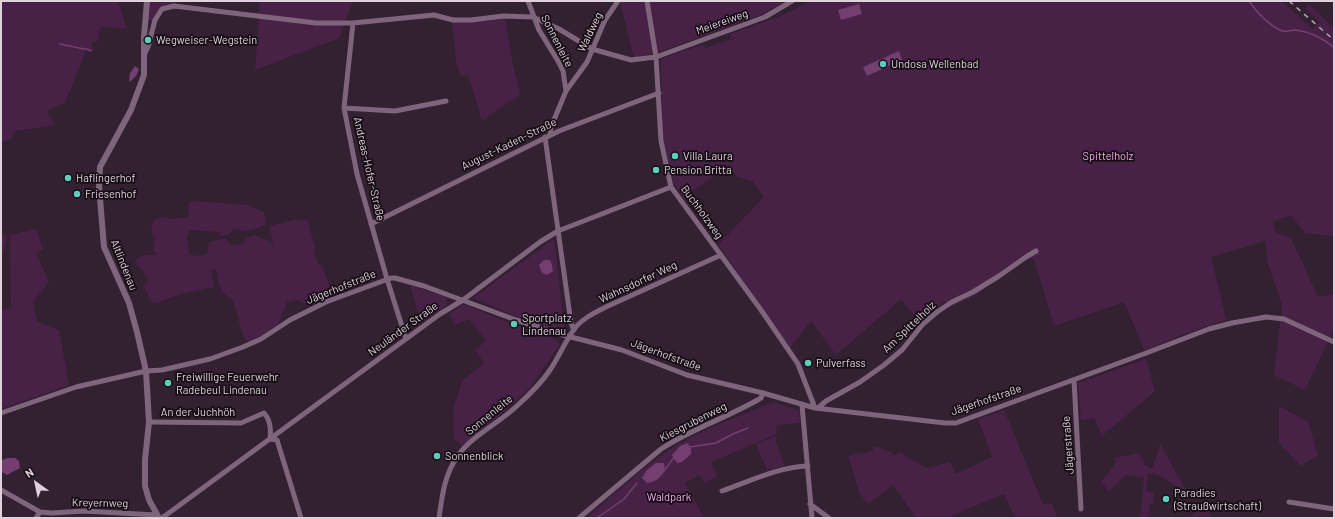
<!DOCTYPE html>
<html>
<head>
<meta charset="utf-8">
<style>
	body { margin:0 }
	#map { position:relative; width:1335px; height:519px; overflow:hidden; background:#332031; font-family:Barlow,sans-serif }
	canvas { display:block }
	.frame { position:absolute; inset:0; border:2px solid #dfd2dd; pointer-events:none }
	.north { position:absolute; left:16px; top:463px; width:40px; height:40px; -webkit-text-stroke:3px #160d15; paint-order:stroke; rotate:327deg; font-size:11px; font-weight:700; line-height:16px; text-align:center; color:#dfd2dd }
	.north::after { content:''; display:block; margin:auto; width:14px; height:18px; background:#dfd2dd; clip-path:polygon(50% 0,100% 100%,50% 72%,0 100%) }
</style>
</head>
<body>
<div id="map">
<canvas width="1335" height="519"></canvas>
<div class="frame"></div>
<div class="north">N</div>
</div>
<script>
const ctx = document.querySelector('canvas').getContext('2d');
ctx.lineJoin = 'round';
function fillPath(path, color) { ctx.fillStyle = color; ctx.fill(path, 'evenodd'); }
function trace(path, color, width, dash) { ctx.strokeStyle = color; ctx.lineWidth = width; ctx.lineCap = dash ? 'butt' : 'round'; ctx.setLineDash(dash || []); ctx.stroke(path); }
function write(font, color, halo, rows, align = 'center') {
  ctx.font = font + ' Barlow,sans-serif'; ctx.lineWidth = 3.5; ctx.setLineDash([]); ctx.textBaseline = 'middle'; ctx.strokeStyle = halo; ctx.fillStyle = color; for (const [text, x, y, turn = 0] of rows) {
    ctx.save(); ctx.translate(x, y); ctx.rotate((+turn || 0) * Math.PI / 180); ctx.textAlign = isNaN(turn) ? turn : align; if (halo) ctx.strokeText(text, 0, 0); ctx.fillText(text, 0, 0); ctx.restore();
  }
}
fillPath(new Path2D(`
	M1 1H118L127 29 100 27 98 41 92 42 93 51H86L65 102 47 111 55 125 15 131 11 139 1 142Z
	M149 1H177L174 6 160 8 152 21 147 20Z
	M259 1H353L339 38 255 70 259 17Z
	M620 1H785L763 14 662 51 634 58Z
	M811 1H1281L1313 29 1319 22 1306 9 1309 4 1334 29V236L1305 233 1291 215 1273 222 1276 233 1291 238 1318 297 1334 294V329L1305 390 1274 375 1282 305 1268 264 1265 241 1211 257 1226 320 1181 335 1145 351 1124 302 1054 326 1034 259 1030 257 972 297 950 307 945 301 919 321 901 299 836 355 811 321 790 348 718 245 764 197 752 181 737 177 731 167C713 174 699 186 684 198L674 184 663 144 661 59 704 44 706 48 731 39 730 34 776 18ZM899 52 902 60 867 76 863 67Z
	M505 18 511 55 520 95 482 120 468 75 461 77 456 62 452 22Z
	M195 201 247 205 264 212 266 224C258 229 246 233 237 229L232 230 227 235 221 236 219 232 190 230 187 237 189 254 194 256 207 254 209 243 219 239H226L231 245 241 244 247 238 254 235 271 242 274 249 269 226 294 220H307L315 246 314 251 318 264 322 266 330 289 321 292 312 303 305 304 297 300 287 302 278 324 267 332 249 342 244 338 232 298C218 293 219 283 216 270H211L214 287 180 294 157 303 151 302 144 286 148 281C147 274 139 269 136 262L137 258 144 255H157L153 250 155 239 151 231 154 220 161 217 173 219 188 217 189 213 188 205 191 202Z
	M36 229 43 249 36 253 49 282 33 302 37 322 59 330 69 385 1 409V311L11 308 10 235Z
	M1 234 7 235 1 262Z
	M554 239 565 331C534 326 502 310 473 298Z
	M410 285 446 297 447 305 421 323Z
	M464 304 507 322 556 339 560 344 529 389 495 419 462 446 454 439 453 409 462 381 484 363 475 350 486 341 469 319 455 325 449 314Z
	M1146 359 1155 391 1102 436 1094 418 1081 420 1078 383Z
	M773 402 799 410 800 423 776 425 777 434 711 462 717 477 704 483 700 475 685 483 704 518H587C613 495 639 470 668 451 699 430 739 417 773 402ZM687 443 691 447 672 455 680 446Z
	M1279 406 1308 422 1318 455 1301 466 1279 443Z
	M1004 410 1043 504H1052L1057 518H1015L1004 494 953 515 948 518H914L915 516 893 485 868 504 860 494 848 456 873 451V446L891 452 894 456 899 452 927 468 950 462 956 474 992 457 978 419Z
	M776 436V443L785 466 767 470 756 444Z
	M1160 444 1188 494 1157 474 1148 473 1146 492 1154 493 1153 503H1150L1148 518H1140L1144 478 1126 475 1109 491 1101 482 1116 463 1114 458 1139 453 1145 465 1152 469Z
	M1209 503 1208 509 1212 518H1188L1203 506Z`), '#482246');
fillPath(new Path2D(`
	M859 4 862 14 841 20 838 10Z
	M899 51 902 60 867 76 863 67Z
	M135 66 139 69 136 76 130 82 129 80 130 73Z
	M544 260H550L552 265 553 271 547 275 542 273 539 265Z
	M687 443 691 447V454L682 462 677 463 672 455 680 446Z
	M8 458H15L19 461 20 468 7 475 2 472 1 465 2 460Z
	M656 463H664L665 470C661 478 655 482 647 483L642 478 646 471Z`), '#743f70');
trace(new Path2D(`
	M1249 1C1257 12 1267 24 1280 30 1285 33 1290 30 1295 30 1308 31 1325 39 1334 48
	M60 44 84 49H87L91 51
	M690 447 716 443 733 434 748 428
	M664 471 675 456
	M597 518 624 499 637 483`), '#743f70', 1.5);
trace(new Path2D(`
	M528 1 539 30 558 61 563 71 566 91 551 127 550 135
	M647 1 656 57 661 141 671 187 761 310 798 364 815 408
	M353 23 344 108 357 174 387 279 406 339
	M144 55 148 47 155 20 162 9 174 6 316 23H353L434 15 453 20H471L503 16 533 17 559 29 592 49 631 60 656 57 765 17 792 1
	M566 91 587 62 605 20 618 1
	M344 108 395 111 446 101
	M545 137 571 323 574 330
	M371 224 559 131 659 93
	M1074 380 1081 509
	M802 405 812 518
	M818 408 826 401 860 382 884 365 902 350 923 324 937 312 952 302 973 292 999 276 1026 257 1036 251
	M1 413 76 387 146 371 162 370 210 359 243 347 261 339 290 320 326 302 391 278H395L424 286 516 320 563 335 622 350 687 375 763 393 815 408 945 423H956L1149 352 1209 329 1232 323 1266 317 1284 319 1334 342
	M149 422 241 423 264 413C271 420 271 430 270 439L277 440 301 518
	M1 490 40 512 52 513 84 511 156 515
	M722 491C750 481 778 467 808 466
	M1289 502 1334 509
	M810 504 829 518
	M36 518 40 512
	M162 518 440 314 463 300 540 242 558 231 671 187
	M439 518C442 497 444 476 457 457 472 435 500 423 519 404 530 394 542 382 550 370 559 357 565 341 575 328 583 318 596 312 608 306L721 255
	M579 518 661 449C693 428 729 417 761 398L763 393`), '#7e657b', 5);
trace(new Path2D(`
	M147 1 144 37V75L131 110 100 167 99 186 104 247 129 303 137 332 146 371 149 422 145 460V486L149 500 159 518`), '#7e657b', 6);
trace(new Path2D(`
	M1289 1 1334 40`), '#b5a7b3', 1.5, [5, 5]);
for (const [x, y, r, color] of [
	[148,40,4,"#5cceba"],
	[883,64,4,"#5cceba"],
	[675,156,4,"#5cceba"],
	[656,170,4,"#5cceba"],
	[68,178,4,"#5cceba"],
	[77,194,4,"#5cceba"],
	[514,324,4,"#5cceba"],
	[808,363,4,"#5cceba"],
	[168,383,4,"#5cceba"],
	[437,456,4,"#5cceba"],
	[1166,499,4,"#5cceba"]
]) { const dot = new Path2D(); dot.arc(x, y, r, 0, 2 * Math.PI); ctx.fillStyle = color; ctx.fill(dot); trace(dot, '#160d15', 1.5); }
write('11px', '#dfd2dd', '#160d15', [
	["Meiereiweg",722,22,-20],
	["Waldweg",590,32,-64],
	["Sonnenleite",557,41,63],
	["August-Kaden-Straße",509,144,-26],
	["Andreas-Hofer-Straße",369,169,77],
	["Buchholzweg",702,212,54],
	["Altlindenau",124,265,68],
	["Wahnsdorfer Weg",638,282,-25],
	["Jägerhofstraße",341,287,-22],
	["Am Spittelholz",909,327,-44],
	["Neuländer Straße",403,329,-36],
	["Jägerhofstraße",666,355,20],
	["Jägerhofstraße",986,400,-19],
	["An der Juchhöh",198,412],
	["Sonnenleite",489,415,-39],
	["Kiesgrubenweg",693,422,-27],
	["Jägerstraße",1068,445,-94],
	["Kreyernweg",100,503,1]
]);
write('11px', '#dfd2dd', '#160d15', [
	["Wegweiser-Wegstein",156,40],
	["Undosa Wellenbad",891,64],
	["Villa Laura",683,156],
	["Pension Britta",664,170],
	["Haflingerhof",76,178],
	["Friesenhof",85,194],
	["Sportplatz",522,318],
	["Lindenau",522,331],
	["Pulverfass",816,363],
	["Freiwillige Feuerwehr",176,377],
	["Radebeul Lindenau",176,390],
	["Sonnenblick",445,456],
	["Paradies",1174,493],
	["(Straußwirtschaft)",1174,506]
], 'left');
write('11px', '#f5a6ed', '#160d15', [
	["Spittelholz",1108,156],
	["Waldpark",669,497]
]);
</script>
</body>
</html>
